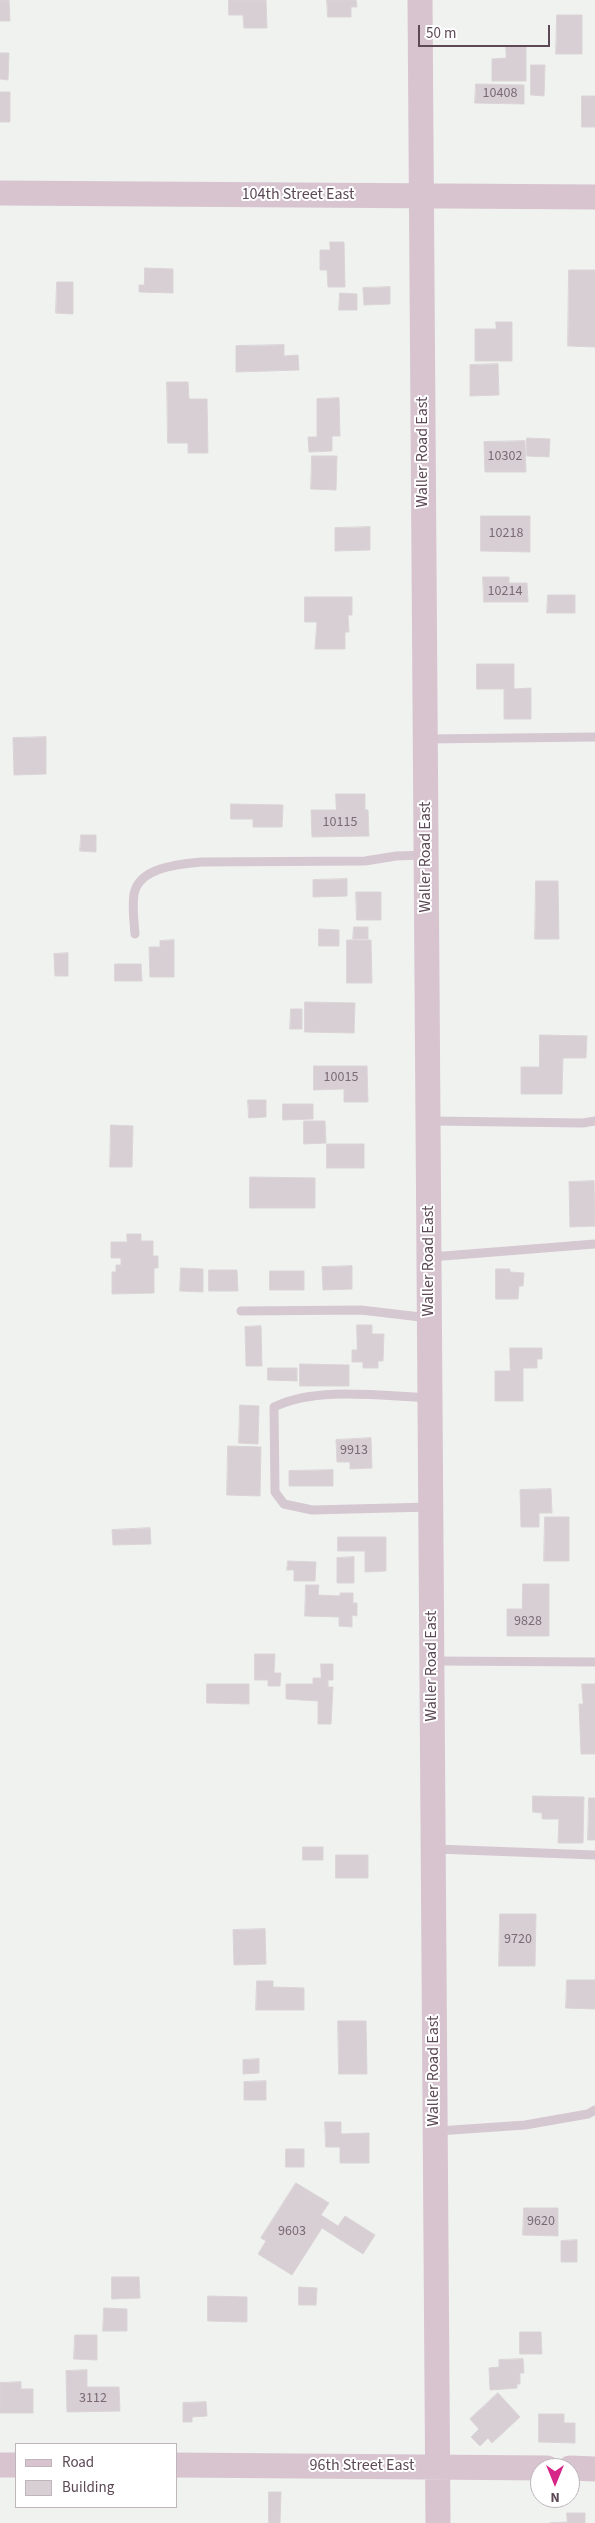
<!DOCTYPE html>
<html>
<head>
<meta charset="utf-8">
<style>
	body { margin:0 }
	#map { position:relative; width:595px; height:2523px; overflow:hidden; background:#f0f2f0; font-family:"Source Sans 3",sans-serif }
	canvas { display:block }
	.legend { position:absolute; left:15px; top:2443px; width:162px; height:65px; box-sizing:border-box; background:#fff; border:1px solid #beb6bb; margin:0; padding:6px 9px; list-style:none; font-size:15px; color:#5c4955 }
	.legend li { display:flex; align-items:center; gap:10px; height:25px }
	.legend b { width:25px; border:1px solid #beb6bb }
	.north { position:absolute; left:530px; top:2458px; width:50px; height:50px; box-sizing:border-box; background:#fff; border:1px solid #beb6bb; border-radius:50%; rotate:180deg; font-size:14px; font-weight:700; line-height:20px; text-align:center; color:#5c4955 }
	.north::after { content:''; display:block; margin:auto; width:18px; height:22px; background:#d62687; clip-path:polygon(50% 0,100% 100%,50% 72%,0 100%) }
	.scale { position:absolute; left:418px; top:25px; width:132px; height:22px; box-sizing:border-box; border:2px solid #5c4955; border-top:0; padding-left:6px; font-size:15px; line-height:18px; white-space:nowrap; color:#5c4955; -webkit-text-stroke:4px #fff; paint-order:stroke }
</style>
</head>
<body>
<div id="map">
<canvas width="595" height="2523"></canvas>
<ul class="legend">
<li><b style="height:6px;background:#d7c4cf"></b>Road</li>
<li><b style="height:14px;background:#d7cfd3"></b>Building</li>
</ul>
<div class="north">N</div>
<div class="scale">50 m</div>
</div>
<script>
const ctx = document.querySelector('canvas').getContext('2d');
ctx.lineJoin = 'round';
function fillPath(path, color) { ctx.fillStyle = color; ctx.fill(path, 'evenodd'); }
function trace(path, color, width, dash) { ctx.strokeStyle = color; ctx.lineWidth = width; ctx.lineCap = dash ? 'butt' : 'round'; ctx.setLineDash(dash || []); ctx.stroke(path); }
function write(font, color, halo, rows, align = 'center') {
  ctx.font = font + ' "Source Sans 3",sans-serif'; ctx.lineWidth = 4; ctx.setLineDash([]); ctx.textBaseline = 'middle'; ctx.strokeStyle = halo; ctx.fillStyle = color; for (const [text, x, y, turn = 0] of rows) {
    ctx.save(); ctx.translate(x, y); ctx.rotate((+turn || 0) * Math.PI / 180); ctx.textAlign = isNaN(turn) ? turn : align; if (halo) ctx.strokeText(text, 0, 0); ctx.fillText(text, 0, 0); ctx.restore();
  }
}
const building = new Path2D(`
	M0 0H9L10 21H0Z
	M229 0H266L267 28H244L243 15H229Z
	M327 0H356L357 7H351V17H328Z
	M557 15H582V54H556Z
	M506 47H526V81H492V59L506 58Z
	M0 53H9L8 80 0 79Z
	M531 65H545L544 96 531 95Z
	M476 84 524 85V104L475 103Z
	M0 92H10V122H0Z
	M582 96H595V127H582Z
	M330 242H344L345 287H328L327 270H320V250H330Z
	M145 268 173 269V293L139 292V285H144Z
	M569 270H595V347L568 346Z
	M57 282H73V314L56 313Z
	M390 287V304L364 305 363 288Z
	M340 293 357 294V310H339Z
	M496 322H512V361H475V329H496Z
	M284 345V356L298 355 299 370 236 372V346Z
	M498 364 499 395 470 396V365Z
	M167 382H188L189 399H207L208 453H188V443H168Z
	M339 398 340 436H332V451L309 452 308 437H317V399Z
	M527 438 550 439 549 457 527 456Z
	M525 441 526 472H485L484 442Z
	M312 456H337L336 490 311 489Z
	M481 516H530V552L481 551Z
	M370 527V550L335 551V528Z
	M483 577H509V583H527L528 602H484Z
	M548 595H575V613H547Z
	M305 597H352V615H348L349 632H345V649H315L317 622H305Z
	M477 664H514V689L531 688V719H504V689H477Z
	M46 737V774L14 775 13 738Z
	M336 794H365V810H368L369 836 312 837 311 810H336Z
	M231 804 283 805 282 827H253V819H231Z
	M81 835H96V852L80 851Z
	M347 879V896L313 897V880Z
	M536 881H558L559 939H535Z
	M356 892H381V920H357Z
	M354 927H368V939H353Z
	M319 929 339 930V946H319Z
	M174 940V977H150L149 947H160V941Z
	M347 940H371L372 983H347Z
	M68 953V976H55L54 954Z
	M115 964H141L142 981H115Z
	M305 1002 355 1003 354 1033 305 1032Z
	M291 1009H302V1029H290Z
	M540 1035 587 1036 586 1058H563L562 1094H521V1067H539Z
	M314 1066H367L368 1102H344V1089L314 1090Z
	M248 1100H266V1117L249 1118Z
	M283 1104H313V1119L283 1120Z
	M304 1121H325L326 1143 304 1144Z
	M111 1125 133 1126 132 1167H110Z
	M327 1144H364V1168H327Z
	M250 1177 315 1178V1208H250Z
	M594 1181 595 1226 570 1227 569 1182Z
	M127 1234H141V1241H153V1256H158V1268H154V1293L112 1294V1272H116V1265H121V1258H111V1242H127Z
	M352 1266V1289L323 1290 322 1267Z
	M181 1268 203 1269V1292L180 1291Z
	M496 1269H510V1272L524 1273 523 1286H519L518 1299H496Z
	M209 1270H237L238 1291H209Z
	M270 1271H304V1290H270Z
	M357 1325H372V1334H384L383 1361H378V1368H363V1362H352V1350H357Z
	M261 1326 262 1366H246L245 1327Z
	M510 1348H542V1359H537V1368H523V1401H495V1371H510Z
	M300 1364 349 1365V1386H300Z
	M268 1368H297V1381L268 1380Z
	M240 1405 259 1406 258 1444 239 1443Z
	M371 1438 372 1468 350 1469V1462H337L336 1440Z
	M228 1446 261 1447 260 1496 227 1495Z
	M333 1470V1486H289V1471Z
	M551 1489 552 1513H539V1527H521L520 1490Z
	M545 1517H569V1561H544Z
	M150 1528 151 1544 113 1545 112 1530Z
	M338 1537H386V1571L365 1572V1551H338Z
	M354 1557V1583H337V1558Z
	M288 1561 316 1562 315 1581H294V1570H287Z
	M523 1584H549V1636H507V1609H522Z
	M306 1585H319L318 1595 340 1596V1593H353V1603H357V1616L352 1615V1627L339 1626V1617L305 1616Z
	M255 1654H275L274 1673H281L280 1686H268V1680H255Z
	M321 1664H333V1680H328V1687H333L331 1724H318V1701L286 1699V1684H313V1678H321Z
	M207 1684H249V1704L207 1703Z
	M582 1684H595V1754H581L579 1704H583Z
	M533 1796 584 1797 583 1843H558L559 1819H542V1813L533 1812Z
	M589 1798H595V1840H588Z
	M303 1847H323V1860H303Z
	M336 1855H368V1878H336Z
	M500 1914H536L535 1966H499Z
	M265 1929 266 1964 234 1965 233 1930Z
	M567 1980H595V2009L566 2008Z
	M257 1981H273V1987L304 1988V2010H256Z
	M338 2021H366L367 2074H339Z
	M259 2059V2073L243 2074V2060Z
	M266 2081V2100H244V2082Z
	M325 2122H341V2134L369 2133V2163H340V2147H326Z
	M286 2149H304V2167H286Z
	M296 2183 329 2203 321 2215 338 2226 345 2216 375 2235 363 2254 322 2228 292 2275 258 2254 266 2241 261 2238Z
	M524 2208H558V2236L523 2235Z
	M577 2240V2262H561V2241Z
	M112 2277H139L140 2298 112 2299Z
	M299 2287 317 2288 316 2305H299Z
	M208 2296 247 2297V2322L208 2321Z
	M104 2308 127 2309V2331H103Z
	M520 2332H541L542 2354H520Z
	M75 2335H97V2360L74 2359Z
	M523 2359 524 2373H520V2384H517V2388L490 2390 489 2368 499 2367V2360Z
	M87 2370V2387H119L120 2411 67 2412 66 2371Z
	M21 2382V2389H33V2413H0V2383Z
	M498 2393 520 2417 492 2443 488 2438 480 2446 471 2437 479 2429 470 2419Z
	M206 2402 207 2416 192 2417V2422H183V2403Z
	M539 2414H564V2423H575V2443L539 2442Z
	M269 2492H281L280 2523H269Z
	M567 2513H585V2523H550L567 2522Z`);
fillPath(building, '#d7cfd3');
trace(building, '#dbd4d7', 1);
trace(new Path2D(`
	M428 739 595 737
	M135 934C134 921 132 907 134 894 139 867 180 864 201 862L365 861 396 856 426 855
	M430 1121 583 1123 595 1121
	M431 1257 595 1244
	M241 1311 361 1310 429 1318
	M429 1398C382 1396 316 1386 274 1407L275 1492 284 1504 312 1510 430 1507
	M434 1661 595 1662
	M436 1849 595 1855
	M438 2131 525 2125 588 2114 595 2110`), '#d6c8d1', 9);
trace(new Path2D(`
	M420 0 438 2523
	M0 193 595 197
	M0 2465H16
	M176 2465 547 2468
	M570 2468 595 2469`), '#d7c4cf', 25);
write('14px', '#7b6a74', null, [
	["10408",500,94],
	["10302",505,457],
	["10218",506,534],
	["10214",505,592],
	["10115",340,823],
	["10015",341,1078],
	["9913",354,1451],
	["9828",528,1622],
	["9720",518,1940],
	["9620",541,2222],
	["9603",292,2232],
	["3112",93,2399]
]);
write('16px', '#5c4955', '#fff', [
	["104th Street East",298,195],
	["Waller Road East",423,452,-90],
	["Waller Road East",426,857,-90],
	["Waller Road East",429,1261,-90],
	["Waller Road East",432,1666,-90],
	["Waller Road East",434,2071,-90],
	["96th Street East",362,2466]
]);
</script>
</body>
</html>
